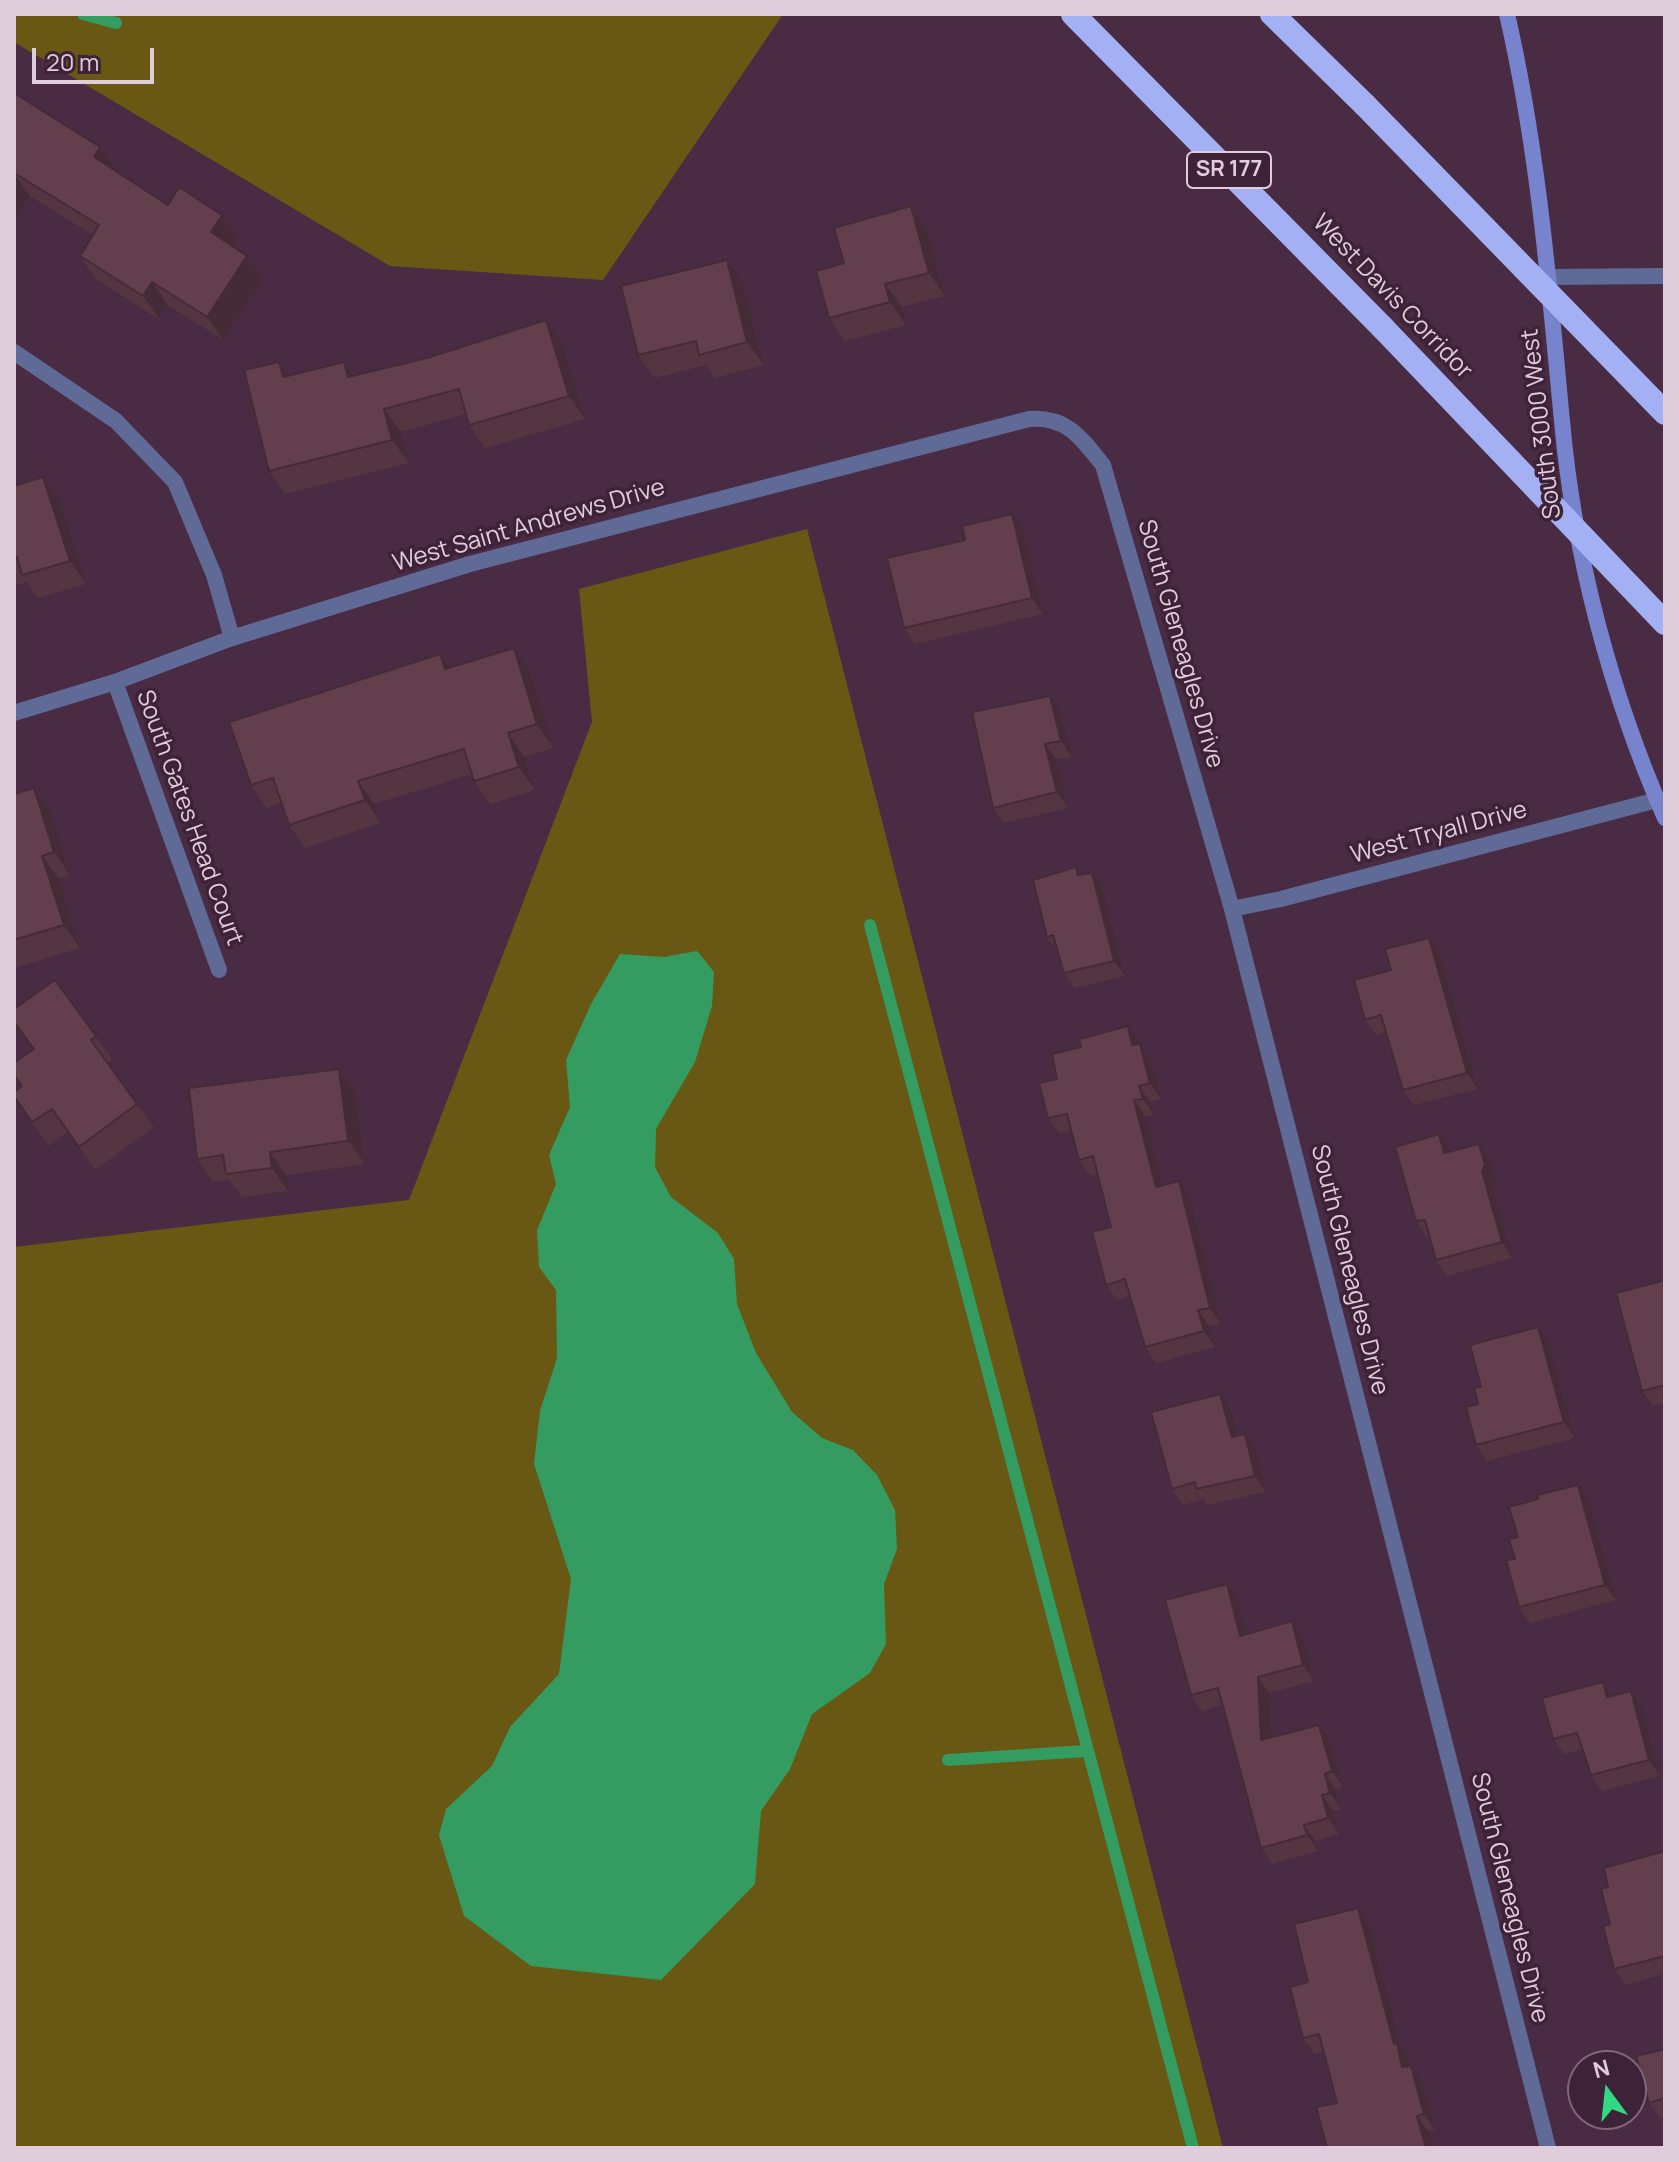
<!DOCTYPE html>
<html>
<head>
<meta charset="utf-8">
<style>
	body { margin:0 }
	#map { position:relative; width:1679px; height:2162px; overflow:hidden; background:#492c43; font-family:Manrope,sans-serif }
	canvas { display:block }
	.frame { position:absolute; inset:0; border:16px solid #e0cddb; pointer-events:none }
	.north { position:absolute; left:1567px; top:2050px; width:80px; height:80px; box-sizing:border-box; background:#3e2238; border:2px solid #7f6679; border-radius:50%; rotate:345deg; font-size:22px; font-weight:700; line-height:32px; text-align:center; color:#e0cddb }
	.north::after { content:''; display:block; margin:auto; width:28px; height:36px; background:#32d882; clip-path:polygon(50% 0,100% 100%,50% 72%,0 100%) }
	.scale { position:absolute; left:32px; top:48px; width:122px; height:36px; box-sizing:border-box; border:4px solid #e0cddb; border-top:0; padding-left:10px; font-size:24px; line-height:28px; white-space:nowrap; color:#e0cddb; -webkit-text-stroke:6px #3e2238; paint-order:stroke }
</style>
</head>
<body>
<div id="map">
<canvas width="1679" height="2162"></canvas>
<div class="frame"></div>
<div class="north">N</div>
<div class="scale">20 m</div>
</div>
<script>
const ctx = document.querySelector('canvas').getContext('2d');
ctx.lineJoin = 'round';
function fillPath(path, color) { ctx.fillStyle = color; ctx.fill(path, 'evenodd'); }
function trace(path, color, width, dash) { ctx.strokeStyle = color; ctx.lineWidth = width; ctx.lineCap = dash ? 'butt' : 'round'; ctx.setLineDash(dash || []); ctx.stroke(path); }
function write(font, color, halo, rows, align = 'center') {
  ctx.font = font + ' Manrope,sans-serif'; ctx.lineWidth = 7; ctx.setLineDash([]); ctx.textBaseline = 'middle'; ctx.strokeStyle = halo; ctx.fillStyle = color; for (const [text, x, y, turn = 0] of rows) {
    ctx.save(); ctx.translate(x, y); ctx.rotate((+turn || 0) * Math.PI / 180); ctx.textAlign = isNaN(turn) ? turn : align; if (halo) ctx.strokeText(text, 0, 0); ctx.fillText(text, 0, 0); ctx.restore();
  }
}
fillPath(new Path2D(`
	M14 14H783L603 280 390 266 14 42Z
	M807 529 1223 2148H14V1247L409 1200 592 722 579 589Z`), '#685814');
fillPath(new Path2D(`
	M697 951 714 972 712 1006 695 1062 656 1129 655 1167 671 1197 718 1233 734 1259 737 1304 756 1353 792 1412 822 1438 853 1450 877 1475 895 1510 897 1549 884 1584 886 1644 870 1673 812 1714 790 1769 761 1811 755 1884 661 1980 531 1966 464 1916 439 1835 446 1809 492 1766 510 1727 559 1674 571 1579 534 1464 540 1411 557 1358 556 1290 539 1267 537 1230 556 1184 549 1155 570 1107 566 1060 591 1004 620 954 664 957Z`), '#349c61');
trace(new Path2D(`
	M83 14 116 23
	M870 925 1193 2148
	M948 1760 1086 1751`), '#349c61', 12);
trace(new Path2D(`
	M14 352 116 421 175 482 214 575 232 638
	M115 682 219 970
	M14 713 115 682 232 638 470 564 1029 419C1067 416 1081 438 1103 465L1232 909 1548 2148
	M1232 909 1281 899 1657 800`), '#606a97', 16);
trace(new Path2D(`
	M1549 277 1665 276`), '#606a97', 16);
trace(new Path2D(`
	M1507 14C1538 149 1549 284 1562 421 1574 556 1611 695 1665 818`), '#7784cd', 16);
trace(new Path2D(`
	M1073 14 1383 328
	M1272 14 1365 105`), '#a3b1f4', 24);
trace(new Path2D(`
	M1365 105 1665 413
	M1383 328 1665 623`), '#a3b1f4', 24);
fillPath(new Path2D(`
	M14 93 116 170V171L168 205 222 215 238 238 233 247 247 256 263 279 223 340 168 305 159 319 96 279 80 256 93 235 30 196 14 221Z
	M911 206 927 229 945 296 902 307 906 325 845 341 829 318 844 263Z
	M743 283 764 365 715 378 706 365 655 378 638 355Z
	M546 320 562 343 585 419 485 448 469 425 466 414 401 432 409 463 285 494 269 471 289 376 344 362 354 375 427 358Z
	M43 477 60 500 86 584 38 598 27 582 14 586V486Z
	M1023 530 1043 614 915 644 904 628Z
	M514 648 530 671 553 748 524 757 535 790 490 804 474 781 472 774 374 804 381 823 305 848 289 825 281 803 267 808 251 785 450 667Z
	M1061 712 1072 757 1056 759 1068 808 1004 823 993 808Z
	M34 788 50 811 70 875 59 879 80 948 14 968V794Z
	M1092 873 1103 889 1125 976 1075 988 1064 973 1058 952 1047 937 1081 875Z
	M1440 954 1478 1089 1414 1105 1403 1090 1386 1032 1376 1035 1365 1020 1391 970Z
	M55 980 112 1059 107 1063 154 1127 95 1170 68 1132 49 1146 14 1097 22 1086Z
	M1128 1026 1151 1060 1161 1099 1150 1102 1154 1115 1145 1116 1163 1186 1190 1197 1221 1324 1209 1326 1215 1347 1156 1363 1145 1347 1130 1296 1117 1300 1106 1285 1111 1227 1098 1174 1090 1175 1079 1160 1071 1131 1059 1133 1048 1118 1057 1079 1081 1047Z
	M339 1069 355 1092 365 1164 286 1175 288 1191 242 1197 229 1180 213 1182 197 1159Z
	M1479 1144 1490 1160 1496 1181 1493 1187 1512 1258 1447 1276 1436 1260 1429 1237H1427L1416 1221 1450 1151Z
	M1665 1280V1403L1653 1406 1642 1391Z
	M1549 1343 1575 1438 1487 1461 1476 1445 1481 1387Z
	M1220 1394 1231 1410 1238 1435 1256 1449 1266 1492 1207 1505 1203 1499 1183 1505 1172 1489Z
	M1589 1500 1616 1600 1530 1623 1519 1607 1515 1559 1518 1537Z
	M1227 1584 1238 1599 1247 1634 1292 1621 1303 1637 1314 1681 1269 1693 1271 1738 1330 1741 1343 1787 1336 1790 1341 1809 1333 1811 1339 1834 1315 1841 1318 1851 1272 1864 1261 1848 1222 1705 1202 1711 1191 1695Z
	M1603 1682 1613 1695 1631 1691 1642 1707 1660 1776 1602 1791 1591 1775 1583 1750 1564 1754 1553 1739Z
	M1665 1851V1974L1625 1985 1614 1969 1608 1887Z
	M1358 1908 1369 1924 1402 2050 1408 2058 1410 2066 1422 2081 1435 2130 1428 2131 1337 2103 1324 2051 1314 2054 1303 2038Z
	M1665 2049V2117L1660 2118 1649 2103Z`), '#553541');
fillPath(new Path2D(`
	M100 147 116 170 110 180 94 157Z
	M14 174 30 196 14 221Z
	M911 206 927 229 945 296 929 273Z
	M222 215 238 238 227 255 211 232Z
	M247 256 263 279 223 340 207 317Z
	M727 260 743 283 764 365 747 342Z
	M152 282 168 305 159 319 143 296Z
	M885 284 902 307 906 325 890 302Z
	M546 320 562 343 585 419 569 396Z
	M279 362 295 385 283 377Z
	M344 362 360 385 348 377Z
	M384 409 401 432 409 463 392 440Z
	M43 477 60 500 86 584 70 561Z
	M1012 514 1023 530 1043 614 1032 598Z
	M514 648 530 671 553 748 537 724Z
	M440 654 456 677 445 669Z
	M1050 696 1061 712 1072 757 1061 741Z
	M508 733 524 757 535 790 519 767Z
	M1045 744 1056 759 1068 808 1057 792Z
	M358 781 374 804 381 823 365 800Z
	M34 788 50 811 70 875 54 852Z
	M42 856 59 879 80 948 64 925Z
	M1092 873 1103 889 1125 976 1114 961Z
	M1429 938 1440 954 1478 1089 1467 1073Z
	M1128 1026 1139 1042 1143 1061 1132 1045Z
	M1140 1044 1151 1060 1161 1099 1150 1083Z
	M339 1069 355 1092 365 1164 348 1141Z
	M1139 1086 1150 1102 1154 1115 1143 1099Z
	M1134 1100 1145 1116 1167 1203 1156 1187Z
	M1439 1134 1450 1150 1455 1168 1444 1153Z
	M1479 1144 1490 1160 1496 1181 1493 1187 1512 1258 1502 1242 1482 1171Z
	M270 1152 286 1175 288 1191 272 1168Z
	M1179 1181 1190 1197 1221 1324 1210 1308Z
	M1198 1310 1209 1326 1215 1347 1204 1331Z
	M1538 1327 1549 1343 1575 1438 1564 1422Z
	M1220 1394 1231 1410 1243 1453 1232 1437Z
	M1245 1434 1256 1449 1266 1492 1255 1476Z
	M1578 1485 1589 1500 1616 1600 1605 1585Z
	M1227 1584 1238 1599 1251 1652 1240 1636Z
	M1292 1621 1303 1637 1314 1681 1303 1665Z
	M1258 1677 1269 1693 1272 1756 1261 1740Z
	M1603 1682 1614 1697H1607Z
	M1631 1691 1642 1707 1660 1776 1649 1760Z
	M1319 1725 1330 1741 1343 1787 1332 1771Z
	M1325 1774 1336 1790 1341 1809 1330 1793Z
	M1322 1795 1333 1811 1339 1834 1328 1818Z
	M1304 1825 1315 1841 1318 1851 1307 1835Z
	M1358 1908 1369 1924 1402 2050 1408 2058 1413 2082 1402 2067 1394 2044Z
	M1411 2066 1422 2081 1435 2130 1424 2114Z
	M1417 2116 1428 2131 1433 2148H1426Z`), '#452b35');
const building = new Path2D(`
	M14 93 100 147 94 157 168 205 179 187 222 215 211 232 247 256 207 317 152 282 143 296 80 256 99 225 14 173Z
	M911 206 929 273 885 284 890 302 829 318 816 271 844 263 834 228Z
	M727 260 747 342 699 355 696 341 638 355 621 286Z
	M546 320 569 396 469 425 459 389 384 409 392 440 269 471 244 370 279 362 283 377 344 362 348 377 427 358Z
	M43 477 70 561 22 575 17 557 14 558V486Z
	M1012 514 1032 598 904 628 887 558 965 540 962 526Z
	M514 648 537 724 508 733 519 767 474 781 464 749 358 781 365 800 289 825 273 778 251 785 229 722 440 654 445 669Z
	M1050 696 1061 741 1045 744 1057 792 993 808 972 712Z
	M34 788 54 852 42 856 64 925 14 940V794Z
	M1076 867 1078 875 1092 873 1114 961 1064 973 1053 935 1047 937 1033 880Z
	M1429 938 1467 1073 1403 1090 1381 1015 1365 1020 1354 980 1391 970 1385 949Z
	M55 980 96 1036 91 1040 137 1104 79 1147 52 1109 32 1122 14 1096V1092L22 1086 14 1075V1063L34 1049 14 1022V1009Z
	M1128 1026 1132 1045 1140 1044 1150 1083 1139 1086 1143 1099 1134 1100 1156 1187 1179 1181 1210 1308 1198 1310 1204 1331 1145 1347 1125 1279 1106 1285 1092 1232 1111 1227 1093 1156 1079 1160 1067 1114 1048 1118 1039 1083 1057 1079 1052 1054 1081 1047 1079 1039Z
	M339 1069 348 1141 270 1152 272 1168 226 1174 223 1155 197 1159 189 1088Z
	M1439 1134 1444 1153 1479 1144 1485 1165 1482 1171 1502 1242 1436 1260 1425 1220 1416 1221 1395 1147Z
	M1665 1280V1385L1642 1391 1616 1293Z
	M1538 1327 1564 1422 1476 1445 1466 1407 1478 1404 1474 1388 1481 1387 1470 1345Z
	M1220 1394 1232 1437 1245 1434 1255 1476 1196 1489 1195 1482 1172 1489 1151 1412Z
	M1578 1485 1605 1585 1519 1607 1506 1560 1515 1559 1509 1539 1518 1537 1509 1507 1538 1499 1537 1495Z
	M1227 1584 1240 1636 1292 1621 1303 1665 1258 1677 1261 1740 1319 1725 1332 1771 1325 1774 1330 1793 1322 1795 1328 1818 1304 1825 1307 1835 1261 1848 1218 1688 1191 1695 1165 1600Z
	M1603 1682 1607 1697 1631 1691 1649 1760 1591 1775 1577 1733 1553 1739 1542 1698Z
	M1665 1851V1956L1614 1969 1603 1926 1610 1924 1601 1889 1608 1887 1604 1868Z
	M1358 1908 1394 2044 1397 2043 1402 2067 1411 2066 1424 2114 1417 2116 1426 2148H1327L1316 2107 1337 2103 1319 2034 1303 2038 1290 1987 1308 1982 1294 1924Z
	M1665 2049V2098L1649 2103 1636 2056Z`);
fillPath(building, '#633e4c');
trace(building, '#452b35', 2);
for (const [x, y, w] of [
	[1229,170,84]
]) { const box = new Path2D(); box.roundRect(x - w / 2, y - 18, w, 36, 6); ctx.fillStyle = '#3e2238'; ctx.fill(box); trace(box, '#e0cddb', 2); }
write('bold 22px', '#e0cddb', null, [
	["SR 177",1229,170]
]);
write('24px', '#e0cddb', '#3e2238', [
	["West Davis Corridor",1392,297,46],
	["South 3000 West",1542,424,-97],
	["West Saint Andrews Drive",529,526,-16],
	["South Gleneagles Drive",1180,644,74],
	["South Gates Head Court",189,818,70],
	["West Tryall Drive",1439,833,-15],
	["South Gleneagles Drive",1349,1270,76],
	["South Gleneagles Drive",1509,1898,76]
]);
</script>
</body>
</html>
